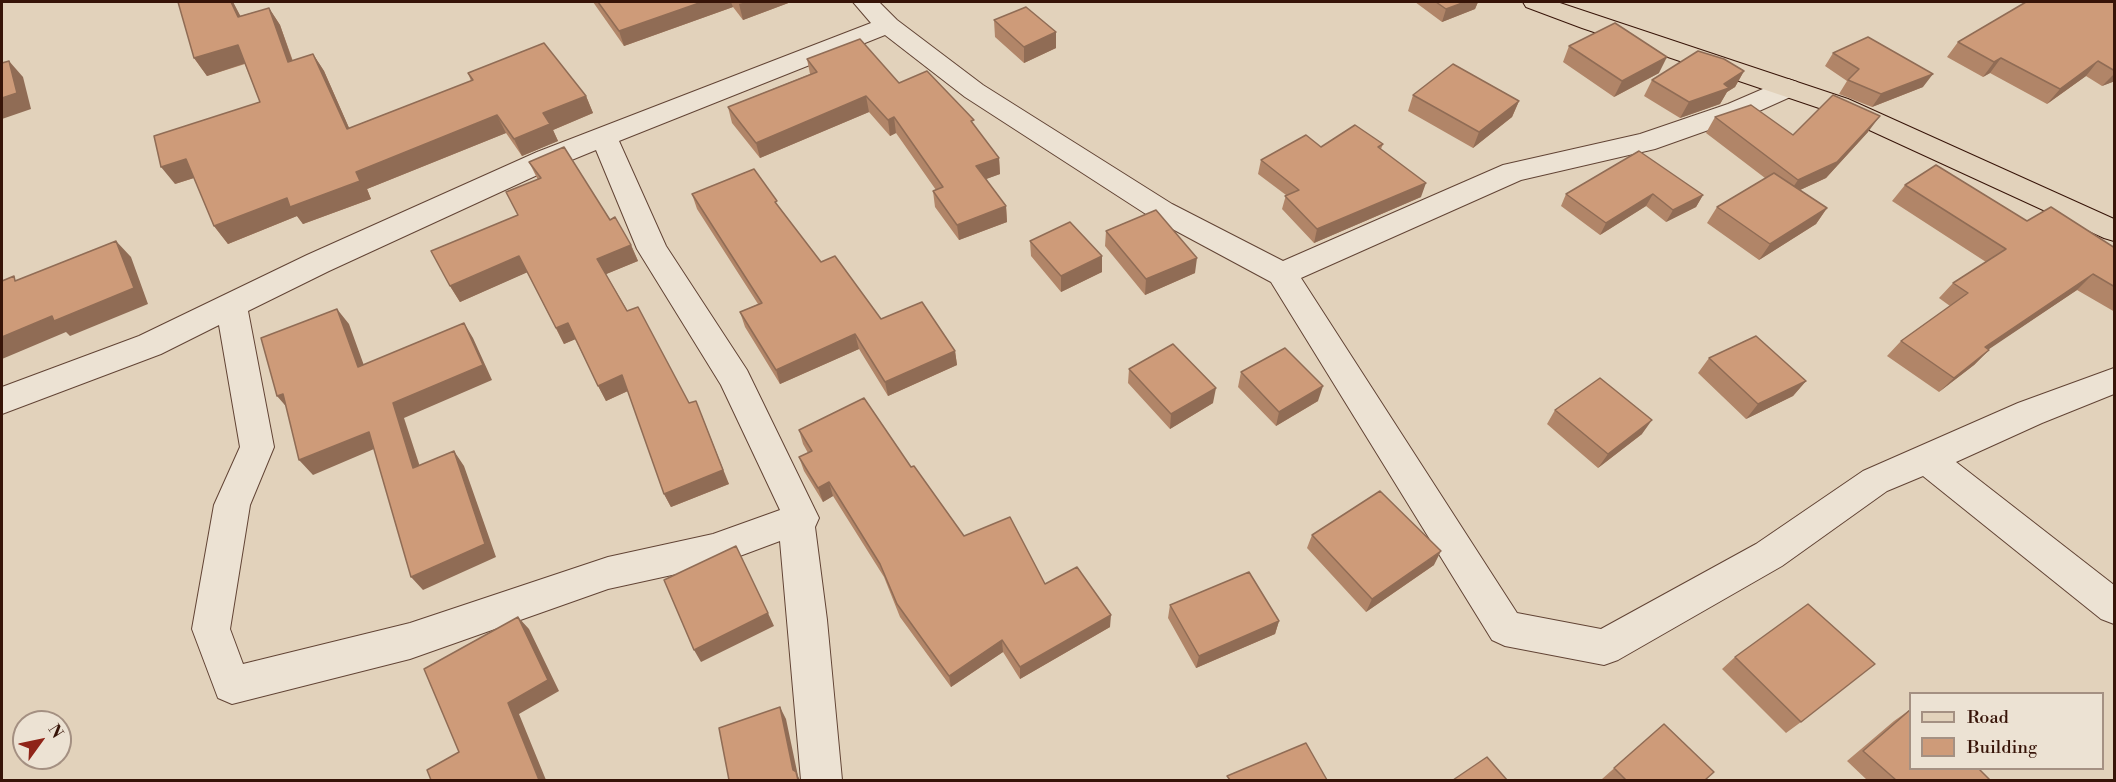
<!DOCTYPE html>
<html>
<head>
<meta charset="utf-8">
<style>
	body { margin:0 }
	#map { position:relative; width:2116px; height:782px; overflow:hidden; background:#e2d2bb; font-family:"Libre Bodoni",serif }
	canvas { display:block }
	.frame { position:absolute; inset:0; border:3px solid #371408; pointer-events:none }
	.legend { position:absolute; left:1909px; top:692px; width:195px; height:78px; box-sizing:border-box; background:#ece2d3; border:2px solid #a49082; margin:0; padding:8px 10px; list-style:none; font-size:18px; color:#371408 }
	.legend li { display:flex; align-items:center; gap:12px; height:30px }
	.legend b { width:30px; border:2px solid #a49082 }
	.north { position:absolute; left:12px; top:710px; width:60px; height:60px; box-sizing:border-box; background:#ece2d3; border:2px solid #a49082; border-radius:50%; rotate:57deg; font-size:16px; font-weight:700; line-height:24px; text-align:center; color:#371408 }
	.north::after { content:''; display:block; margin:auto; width:21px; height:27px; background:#8f2418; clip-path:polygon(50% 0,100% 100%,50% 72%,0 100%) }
</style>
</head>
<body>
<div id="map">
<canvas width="2116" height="782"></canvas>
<div class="frame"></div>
<ul class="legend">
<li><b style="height:8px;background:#e2d2bb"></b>Road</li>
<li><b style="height:16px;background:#ce9b79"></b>Building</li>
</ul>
<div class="north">N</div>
</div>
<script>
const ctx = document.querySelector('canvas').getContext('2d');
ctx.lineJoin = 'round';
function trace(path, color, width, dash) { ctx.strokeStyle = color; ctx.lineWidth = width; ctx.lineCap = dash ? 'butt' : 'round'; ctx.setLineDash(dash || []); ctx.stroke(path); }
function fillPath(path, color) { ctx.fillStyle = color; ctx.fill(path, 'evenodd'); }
const minor = new Path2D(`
	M853 2H879L897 20 983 85 1172 204 1283 261 1503 165 1640 134 1728 104 1779 82 1788 79 1797 82 1801 88 1797 94 1748 116 1655 149 1521 180 1301 278 1517 613 1601 629 1756 544 1863 471 2018 403 2114 368V394L2042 423 1956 462 2114 585V624L2101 619 1923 476 1887 491 1782 566 1618 660 1604 665 1505 646 1492 640 1271 282 1152 218 965 97 885 35 619 141 666 246 747 370 819 518 815 527 827 620 842 780H801L780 541 713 566 608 589 410 659 232 704 218 698 192 629 214 505 240 447 219 325 161 354 2 414V387L139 336 307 255 537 152 871 23ZM596 150 637 249 721 385 780 510 713 534 608 557 410 623 243 664 230 629 250 505 274 447 248 311 329 271 557 166Z`);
const major = new Path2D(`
	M1523 2H1557L1848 99 2114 219V241L2104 238 1828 111 1582 28 1526 7Z`);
trace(minor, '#624435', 2);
trace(major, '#371408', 2);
fillPath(minor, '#ece2d3');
fillPath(major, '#e2d2bb');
fillPath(new Path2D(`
	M178 2H233L240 16 269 8 280 25 293 61 313 54 324 71 349 128 471 81 468 73 586 96 593 113 553 130 558 141 522 156 506 133 367 189 371 199 303 224 297 216 228 244 214 226 194 178 175 184 260 102 245 64 207 76 194 58Z
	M593 2H791L743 20 733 7 624 46Z
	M1415 2H1478L1475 9 1442 22Z
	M2115 2V81L2102 86 2086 76 2047 104 1990 73 1983 77 1947 57 1958 42Z
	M994 20 1056 48 1024 63 995 37Z
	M1569 46 1659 73 1614 97 1563 62Z
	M1833 53 1923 87 1872 107 1839 94 1847 81 1825 66Z
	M807 59 899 83 975 126 999 158 1000 174 986 179 1006 206 1007 222 959 240 935 207 933 191 936 190 896 133 890 136 869 112 760 158 732 123 728 107 810 74Z
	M1744 71 1735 87 1727 92 1720 104 1680 118 1644 96 1652 80Z
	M1413 95 1519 101 1512 117 1473 148 1408 111Z
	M1715 117 1793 135 1868 132 1826 178 1800 190 1827 208 1816 224 1759 260 1707 223 1717 207 1765 178 1706 133Z
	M1383 144 1381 149 1421 197 1314 243 1282 209 1286 195 1258 174 1261 160 1321 147Z
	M529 162 610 220 631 245 638 261 606 274 729 484 671 507 664 494 628 391 606 401 575 339 564 344 527 272 460 302 450 286 517 215 538 180Z
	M1905 185 2027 221 2115 248V312L2077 290 1988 349 1989 350 1974 365 1939 392 1887 356 1901 341 1950 306 1939 298 1953 283 1986 262 1892 201Z
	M692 194 779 207 821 262 881 319 955 351 957 365 888 396 859 349 780 384 745 327 740 312 758 304 697 209Z
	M1566 194 1703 195 1696 207 1666 222 1646 206 1600 235 1561 206Z
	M1106 231 1195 273 1145 295 1105 246Z
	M1030 241 1102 256V272L1061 292 1031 256Z
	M1709 358 1806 381 1793 396 1746 419 1698 373Z
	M1129 369 1213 403 1170 429 1128 383Z
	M1241 372 1318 401 1276 426 1238 387Z
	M1555 410 1642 434 1598 468 1547 424Z
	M799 430 911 467 964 536 1045 584 1110 627 1020 679 1003 652 951 687 900 617 884 577 833 496 823 502 804 471 799 457 808 453 803 444Z
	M1312 535 1434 565 1366 612 1307 548Z
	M1170 605 1279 621 1275 634 1196 668 1168 618Z
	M1735 657 1801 722 1786 733 1722 669Z
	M1911 709 1989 780H1867L1847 761 1894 721Z
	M1664 724 1705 780H1604L1602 779Z`), '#b18568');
fillPath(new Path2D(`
	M231 2H233L250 34 238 17Z
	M702 2H731L733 7 624 46 619 31Z
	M746 2H791L743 20 739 4Z
	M1465 2H1478L1475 9 1442 22 1446 9Z
	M269 8 280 25 299 80 288 62Z
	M1056 32V48L1024 63V47Z
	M238 45 249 62 207 76 194 58Z
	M313 54 324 71 357 146 347 129Z
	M1667 57 1659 73 1614 97 1622 81Z
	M2001 58 1990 73 1983 77 1994 62Z
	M9 61 23 77 31 109 2 119V98Z
	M2098 61 2086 76 2047 104 2060 89Z
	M1744 71 1735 87 1727 92 1720 104 1680 118 1689 102 1724 84Z
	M2115 73V81L2102 86Z
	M1933 74 1923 87 1872 107 1881 94Z
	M586 96 593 113 553 130 558 141 522 156 514 139 543 113Z
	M866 96 869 112 760 158 756 143Z
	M1519 101 1512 117 1473 148 1479 132Z
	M497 115 506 133 367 189 371 199 303 224 297 216 228 244 214 226 356 172Z
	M1880 116 1868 132 1826 178 1787 196 1798 180Z
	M894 117 896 133 890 136 888 120Z
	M999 158 1000 174 978 182 976 166Z
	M186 159 200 176 175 184 161 167Z
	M1426 183 1421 197 1314 243 1317 229Z
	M1653 194 1646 206 1600 235 1606 223Z
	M1703 195 1696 207 1666 222 1673 210Z
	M1006 206 1007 222 959 240 957 225Z
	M1827 208 1816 224 1759 260 1770 244Z
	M116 241 131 257 148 304 70 336 66 332 2 359V337L52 316Z
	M631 245 638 261 604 275 597 259Z
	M519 256 528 272 460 302 450 286Z
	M1102 256V272L1061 292V276Z
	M1197 258 1195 273 1145 295 1146 279Z
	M2093 274 2077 290 1970 362 1985 347Z
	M337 309 349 324 370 382 358 367Z
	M464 323 473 338 492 380 404 418 425 482 413 468 393 403Z
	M568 323 576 339 564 344 556 328Z
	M855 334 859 349 780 384 776 370Z
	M1989 350 1974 365 1939 392 1954 378Z
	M955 351 957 365 888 396 885 382Z
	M622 375 630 390 606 401 598 386Z
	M1806 381 1793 396 1746 419 1758 404Z
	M1323 386 1318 401 1276 426 1279 412Z
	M1216 388 1213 403 1170 429 1171 414Z
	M283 394 290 411 277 396Z
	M702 416 729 484 671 507 664 494Z
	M1652 420 1642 434 1598 468 1608 454Z
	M369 432 381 446 313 475 299 460Z
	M454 451 464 466 496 557 423 590 411 577Z
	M829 482 833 496 823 502 818 488Z
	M1441 551 1434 565 1366 612 1372 599Z
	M768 613 774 626 701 662 694 650Z
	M1111 615 1110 627 1020 679V667Z
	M518 617 529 629 559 691 519 714 546 780H539L508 703Z
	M1279 621 1275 634 1196 668 1199 656Z
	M1002 640 1003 652 951 687 949 676Z
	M780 707 786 719 798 776 800 780H798L793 770Z`), '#906c55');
const building = new Path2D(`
	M178 2H231L238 17 269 8 288 62 313 54 347 129 473 80 468 73 544 43 586 96 543 113 550 124 514 139 497 115 356 172 360 181 290 207 287 198 214 226 186 159 161 167 154 136 260 102 238 45 194 58Z
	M598 2H702L619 31Z
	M1436 2H1465L1446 9Z
	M2026 2H2115V71L2098 61 2060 89 2001 58 1994 62 1958 42Z
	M1026 7 1056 32 1024 47 994 20Z
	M1615 23 1667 57 1622 81 1569 46Z
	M1868 37 1933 74 1881 94 1848 80 1859 69 1833 53Z
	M860 39 899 83 927 71 974 120 971 121 999 158 976 166 1006 206 957 225 933 191 943 187 894 117 888 120 866 96 756 143 728 107 817 72 807 59Z
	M1698 51 1724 59 1744 71 1724 84 1729 88 1689 102 1652 80Z
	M9 61 17 93 2 98V63Z
	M1453 64 1519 101 1479 132 1413 95Z
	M1833 95 1880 116 1837 162 1798 180 1715 117 1751 105 1793 135Z
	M1355 125 1383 144 1378 147 1426 183 1317 229 1285 196 1299 190 1261 160 1306 135 1321 147Z
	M564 147 610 220 615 217 631 245 597 259 627 311 638 307 689 403 696 401 723 470 664 494 622 375 598 386 568 323 556 328 519 256 450 286 431 251 518 215 506 192 541 178 529 162Z
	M1639 151 1703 195 1673 210 1653 194 1606 223 1566 194Z
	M1936 165 2027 221 2051 207 2115 248V287L2093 274 1985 347 1989 350 1954 378 1901 341 1968 293 1953 283 2006 249 1905 185Z
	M754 169 777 201 775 202 821 262 835 256 881 319 922 302 955 351 885 382 855 334 776 370 740 312 762 303 692 194Z
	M1774 173 1827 208 1770 244 1717 207Z
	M1156 210 1197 258 1146 279 1106 231Z
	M1070 222 1102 256 1061 276 1030 241Z
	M116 241 134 288 54 321 52 316 2 337V281L14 276 15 281Z
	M337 309 358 367 464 323 483 365 393 403 413 468 454 451 485 544 411 577 369 432 299 460 283 394 277 396 261 338Z
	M1756 336 1806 381 1758 404 1709 358Z
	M1173 344 1216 388 1171 414 1129 369Z
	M1285 348 1323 386 1279 412 1241 372Z
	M1600 378 1652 420 1608 454 1555 410Z
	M864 398 911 467 914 466 964 536 1010 517 1045 584 1077 567 1111 615 1020 667 1002 640 949 676 897 604 880 564 829 482 818 488 799 457 812 451 799 430Z
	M1380 491 1441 551 1372 599 1312 535Z
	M736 546 768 613 694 650 664 580Z
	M1249 572 1279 621 1199 656 1170 605Z
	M1808 604 1875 664 1801 722 1735 657Z
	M518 617 548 680 508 703 539 780H431L427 770 459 752 424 669Z
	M780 707 793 770 796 772 798 780H729L719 728Z
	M1911 709V768H1978L1990 780H1896L1863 751Z
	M1664 724 1714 772 1705 780H1626L1614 768Z
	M1306 743 1327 780H1230L1227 776Z
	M1487 757 1507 780H1453Z`);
fillPath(building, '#ce9b79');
trace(building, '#906c55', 1.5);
</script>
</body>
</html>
